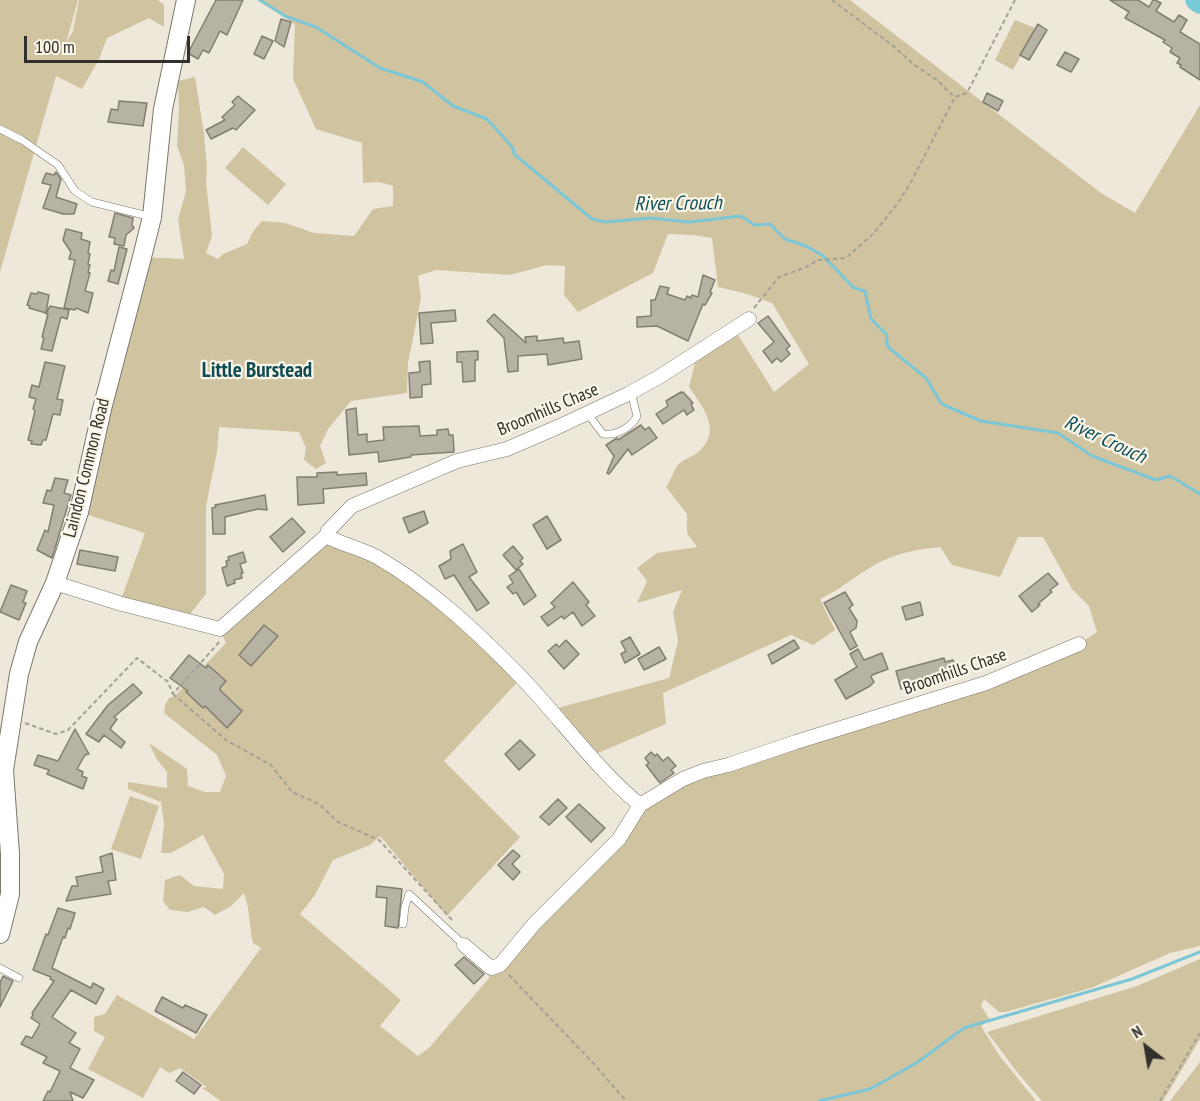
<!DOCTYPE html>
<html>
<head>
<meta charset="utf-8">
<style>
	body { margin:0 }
	#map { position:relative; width:1200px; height:1101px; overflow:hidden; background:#ede8da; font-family:"PT Sans Narrow",sans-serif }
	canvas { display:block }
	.north { position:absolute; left:1116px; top:1017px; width:60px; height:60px; -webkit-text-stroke:4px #faf5e7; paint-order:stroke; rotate:329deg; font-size:16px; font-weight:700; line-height:24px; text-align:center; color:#32302b }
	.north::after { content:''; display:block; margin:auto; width:21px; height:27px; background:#32302b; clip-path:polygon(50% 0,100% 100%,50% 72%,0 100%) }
	.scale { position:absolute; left:24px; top:36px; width:166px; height:27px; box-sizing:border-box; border:3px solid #32302b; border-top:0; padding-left:8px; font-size:18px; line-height:21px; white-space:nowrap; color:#32302b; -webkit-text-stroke:4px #faf5e7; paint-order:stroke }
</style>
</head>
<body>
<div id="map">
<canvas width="1200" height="1101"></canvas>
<div class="north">N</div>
<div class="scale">100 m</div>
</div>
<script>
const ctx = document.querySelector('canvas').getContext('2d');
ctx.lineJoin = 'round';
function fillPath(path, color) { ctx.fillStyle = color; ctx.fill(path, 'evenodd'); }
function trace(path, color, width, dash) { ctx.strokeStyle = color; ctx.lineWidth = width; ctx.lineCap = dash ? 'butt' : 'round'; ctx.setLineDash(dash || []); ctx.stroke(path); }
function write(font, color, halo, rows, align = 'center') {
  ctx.font = font + ' "PT Sans Narrow",sans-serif'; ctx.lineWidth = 4.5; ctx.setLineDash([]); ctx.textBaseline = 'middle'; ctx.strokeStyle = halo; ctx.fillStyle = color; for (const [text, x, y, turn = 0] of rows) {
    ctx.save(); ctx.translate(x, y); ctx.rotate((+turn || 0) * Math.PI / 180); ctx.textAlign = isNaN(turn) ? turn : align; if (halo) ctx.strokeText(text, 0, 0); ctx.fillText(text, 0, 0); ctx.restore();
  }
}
fillPath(new Path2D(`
	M0 0H78L66 43 73 31 79 0H158L164 5V27L149 18 107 38 99 59 82 89 56 76 0 272Z
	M257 0H850L1101 193 1135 213 1200 105V946L1170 953 1091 988 1005 1012H999L984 999 981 1006 990 1020 981 1026 999 1055 1036 1101H221L202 1088 207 1087 180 1068 169 1073 160 1067 143 1098 88 1069 105 1037 94 1031V1017L105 1014 117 995 194 1039 261 948 253 943C249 926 250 909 244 893L231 906 215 915 204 907 188 912 170 910 163 901 165 880 180 875 194 886 223 889 224 874 203 835 171 853H161L164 824 161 802 128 789V782L167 788V772L156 758 149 743 187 769 188 786 205 792H220L226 776 217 755 164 713 165 705 169 698 175 696 226 643 220 629 326 536 379 558 524 675 444 761 520 837 447 916 380 836 370 845 333 860 315 895 300 914 401 1000 380 1026 418 1056 429 1048 489 978 491 968 635 814 680 785 936 698 1079 644 1097 632 1089 606 1072 589 1043 537H1018L1000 577 952 565 940 547C915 549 889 555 868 569 851 579 838 591 820 599L835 630 813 645 791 635 663 693 666 724 591 756 550 710 669 678 678 641 673 612 682 590 637 603 647 581 637 568 657 553 697 547 687 533V514L666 487C670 481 673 473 677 466 683 459 690 458 697 453 723 432 704 408 689 387L698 351 738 335 774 392 809 364 772 303 747 294 718 287 712 238 692 235 668 234 653 273 578 312 564 295 565 266 547 265 510 275 436 270 418 276 421 298 408 363 407 393 351 401 328 429 320 446 326 463 316 469 304 460 306 448 299 432 219 427 217 452 206 506V594L183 623 118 608 145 533 79 512 142 257 184 259 178 220 186 191 184 165 177 146 179 110 178 81 195 77 204 134 207 167 206 182 212 236 206 253 218 259 223 254 247 244 254 230 262 221 285 223 314 233 354 236 373 209 393 206V186L379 182 363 183 362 143 316 129 293 79 295 24Z
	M1015 20 1035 28 1013 70 995 60Z
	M243 147 286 184 268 205 225 168Z
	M130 796 159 806 141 859 111 849Z
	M1200 959V1039L1163 1101H1042L1017 1072 987 1032 1137 986Z
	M1200 1062V1101H1170Z`), '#d0c3a0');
trace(new Path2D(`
	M260 0 285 16 316 27 380 68 423 82 453 106 487 119 513 148 514 154 592 219 605 222 651 218 689 222 741 216 754 225 770 224 785 239 806 246 822 255 854 288 865 291 871 319 886 334 888 347 926 378 941 403 946 406 981 421 1058 433 1092 456 1156 480 1170 476 1200 494
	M819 1101 870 1089 918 1062 964 1028 1132 979 1200 952`), '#7cc6d6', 3);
const building = new Path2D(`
	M216 0H243L227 35 220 31 209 53 203 50 198 59 188 53Z
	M1110 0H1138L1149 7 1153 0H1155L1161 3 1156 11 1174 22 1179 15 1187 20 1180 32 1200 44V80L1180 67 1181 65 1177 63 1180 58 1170 52 1172 48 1163 42 1165 40 1125 18 1129 12Z
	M281 19 291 22 284 47 275 41Z
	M1038 24 1047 30 1029 60 1020 55Z
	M262 36 273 41 264 59 254 54Z
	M1065 52 1079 59 1071 72 1057 65Z
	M987 93 1003 101 998 111 983 102Z
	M238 96 255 110 236 130 233 128 211 139 206 130 225 120 222 117 235 105 232 102Z
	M119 101 147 103 143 126 108 122 111 109 118 110Z
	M56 172 61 179 56 197 77 204 74 214H63L43 208 51 185 42 183 46 173 54 175Z
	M115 213 133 218 132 225 134 228 126 235 124 246 114 244 115 238 109 237Z
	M66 229 82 233 81 239 90 242 88 253 90 254 88 264 90 265 88 272 90 273 85 291 93 293 88 313 76 308 75 310 64 308 75 260 69 259 71 252 63 240Z
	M119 247 127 249 118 284 108 281 111 270 114 271Z
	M703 275 715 280 710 292 712 293 705 305 703 304 688 341 657 326 637 327V317L651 316V300H655L660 286 669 288 667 294 685 300 687 296 691 298 692 295 698 297Z
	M38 292 49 295 46 313 29 308 30 306 27 305 31 293 37 294Z
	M50 306 69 310 67 319 61 317 52 351 41 349 44 338 42 337 48 314H46Z
	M455 310 456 321 431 323 433 343 421 344 419 313Z
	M494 314 526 343 525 337 537 336V341L563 338 564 343 579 341 582 359 548 365 547 354 518 356V371L508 372 504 338 487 321Z
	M768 316 790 346 786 349 790 354 781 362 777 358 772 363 763 351 774 342 758 323Z
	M478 351V360H475V381L463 382 462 362H457V352Z
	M430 361 431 384 422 385V397L410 398 409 373 420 372 419 362Z
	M45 362 65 366 57 399 63 400 60 415 53 414 46 440H43L41 445 31 444 32 441 28 440 35 411 33 409 36 399 29 397 32 385 39 387Z
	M681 392V393L683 392 693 403 691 404 694 410 687 415 684 410 663 424 656 414 668 406 666 401Z
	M356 408 358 435 367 434V442L384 440 383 427 419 426 420 436 437 435V430L448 429 449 435H453L454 452 411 455V457L379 462 378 452 349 455 346 410Z
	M641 425 645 430 649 427 657 438 632 455 628 449 609 474 607 473 614 456 606 445 617 438 618 440Z
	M337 472V475L366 473 367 485 323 489 324 503 298 505 297 477H317V473Z
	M55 478 68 480 64 493 71 495 52 558 37 550 45 530 48 532 54 505 43 503 47 490 51 491Z
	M265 495 267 510 258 509 225 517V534H213L212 508 216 507 215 505Z
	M424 511 428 523 409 533 403 518Z
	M547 516 561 540 547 549 533 525Z
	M292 518 305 532 283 552 270 537Z
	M463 544 477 572 469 577 489 603 477 611 454 575 445 579 439 566 451 559 450 551Z
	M513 546 523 558 520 561 523 564 516 570 503 555Z
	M80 550 118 557 115 571 77 564Z
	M243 552 246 562 240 564 243 573H241L242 578 234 580 235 583 227 586 222 568 227 566 226 561 229 560 228 557Z
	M519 569 536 596 524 605 516 592 513 594 507 587 513 583 509 576Z
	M1048 573 1058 584 1050 590 1052 592 1038 604 1040 605 1032 612 1019 596Z
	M573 582 589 602 586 605 595 616 582 626 573 612 564 619 562 616 548 626 541 617 555 607 551 603Z
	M11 585 27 591 23 602 26 603 19 620 0 612Z
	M845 592 853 605 849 608 857 621 856 628 850 632 857 646 850 650 824 603Z
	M920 602 923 615 906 620 902 607Z
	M264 625 278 636 251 666 239 655Z
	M630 637 640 654 625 663 621 654 626 651 621 642Z
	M566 640 579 654 564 669 548 651 556 644 559 647Z
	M794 640 799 648 772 664 768 655Z
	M659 647 666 659 644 670 638 659Z
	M858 649 864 660 882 653 888 669 872 675 871 677 874 682 870 686 846 699 835 680 857 667 850 654Z
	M189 655 206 668 208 665 226 681 220 688V690L242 711 227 728 205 706 203 708 186 692 188 691 170 678Z
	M944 658 945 662 953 660 958 672 946 676 938 677V674L920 679 921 682 901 689 896 671Z
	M133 684 142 693 114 717 117 719 110 729 125 742 121 748 104 735 99 742 86 734 108 705Z
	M75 729 89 754 85 755 77 769 83 772 82 776 87 778 83 789 47 774 49 770 34 765 38 755 58 761Z
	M520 740 535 755 519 770 505 754Z
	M651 752 655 756 657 754 663 761 668 757 676 766 671 770 674 773 660 783 646 765 649 763 645 758Z
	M558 799 567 808 549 825 540 817Z
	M579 804 605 828 591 842 566 817Z
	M513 850 520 856 512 864 520 872 513 880 498 865Z
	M112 853 116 880 108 881 111 894 66 901 72 886H78L76 877 103 872 100 857Z
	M377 886 402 889 398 928 385 926 387 898 376 897Z
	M58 908 75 913 70 929 68 928 65 938 63 937 52 968 91 988 93 983 104 989 96 1004 71 990 52 1017 76 1033 69 1043 80 1049 70 1068 94 1080 83 1098 70 1092 73 1101H43L48 1091 50 1092 60 1071 43 1063 47 1057 21 1044 26 1036 32 1038 40 1024 31 1018 33 1015 32 1013 54 981 50 979 51 977 33 970 46 934 48 935Z
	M464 957 484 974 474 984 455 965Z
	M3 976 13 981 0 1007V983Z
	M162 997 183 1008 185 1005 207 1015 196 1033 155 1011Z
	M183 1072 201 1085 194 1094 176 1081Z`);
fillPath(building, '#b6b2a4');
trace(building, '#837e72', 1.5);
const lane = new Path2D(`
	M0 129 22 140 58 165 75 191 92 202 152 217
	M587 413 603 434C616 436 632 427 637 416L631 392
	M403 924 405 907 409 894 464 945
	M0 968 19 978`);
const street = new Path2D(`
	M326 536C343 545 360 548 377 557 429 587 476 631 518 674 560 717 594 767 640 805L683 779 703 771 728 765 796 742 986 683 1079 644
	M55 583 122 604 220 629 326 536 328 531 352 506 457 461 507 449 560 426 628 394 659 377 749 319
	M464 945 491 968 500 965 534 924 619 839 640 805`);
const secondary = new Path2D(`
	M0 934 10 894V854L4 770 19 674 28 642 55 583 79 512 102 409 142 257 152 217 163 109 186 0`);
const primary = new Path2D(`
	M1196 0 1200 3`);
trace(lane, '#7b776a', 8);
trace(street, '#7b776a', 15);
trace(secondary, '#7b776a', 20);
trace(primary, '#cac9c8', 22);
trace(new Path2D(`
	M832 0 892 45 913 64 937 80 954 97
	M754 308 779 277 806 267 818 260 846 258 873 234 898 203 911 182 955 97 967 93 1015 0
	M173 694 226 740 271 765 292 792 319 804 338 822 379 840 453 921
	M25 723 56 734 68 730 137 658 168 682 173 694 221 640
	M509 975 595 1065 626 1101
	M1160 1101 1200 1033`), '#a3a095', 2, [4.5, 3]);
trace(lane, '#fff', 7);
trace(street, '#fff', 14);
trace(secondary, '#fff', 18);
trace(primary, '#77cbd9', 21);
write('18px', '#32302b', '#faf5e7', [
	["Broomhills Chase",548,410,-23],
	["Laindon Common Road",87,468,-76],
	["Broomhills Chase",955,672,-19]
]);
write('italic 20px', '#0e505b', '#faf5e7', [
	["River Crouch",678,204,-1],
	["River Crouch",1105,440,25]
]);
write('bold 21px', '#0f4b55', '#faf5e7', [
	["Little Burstead",257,371]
]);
</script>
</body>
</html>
